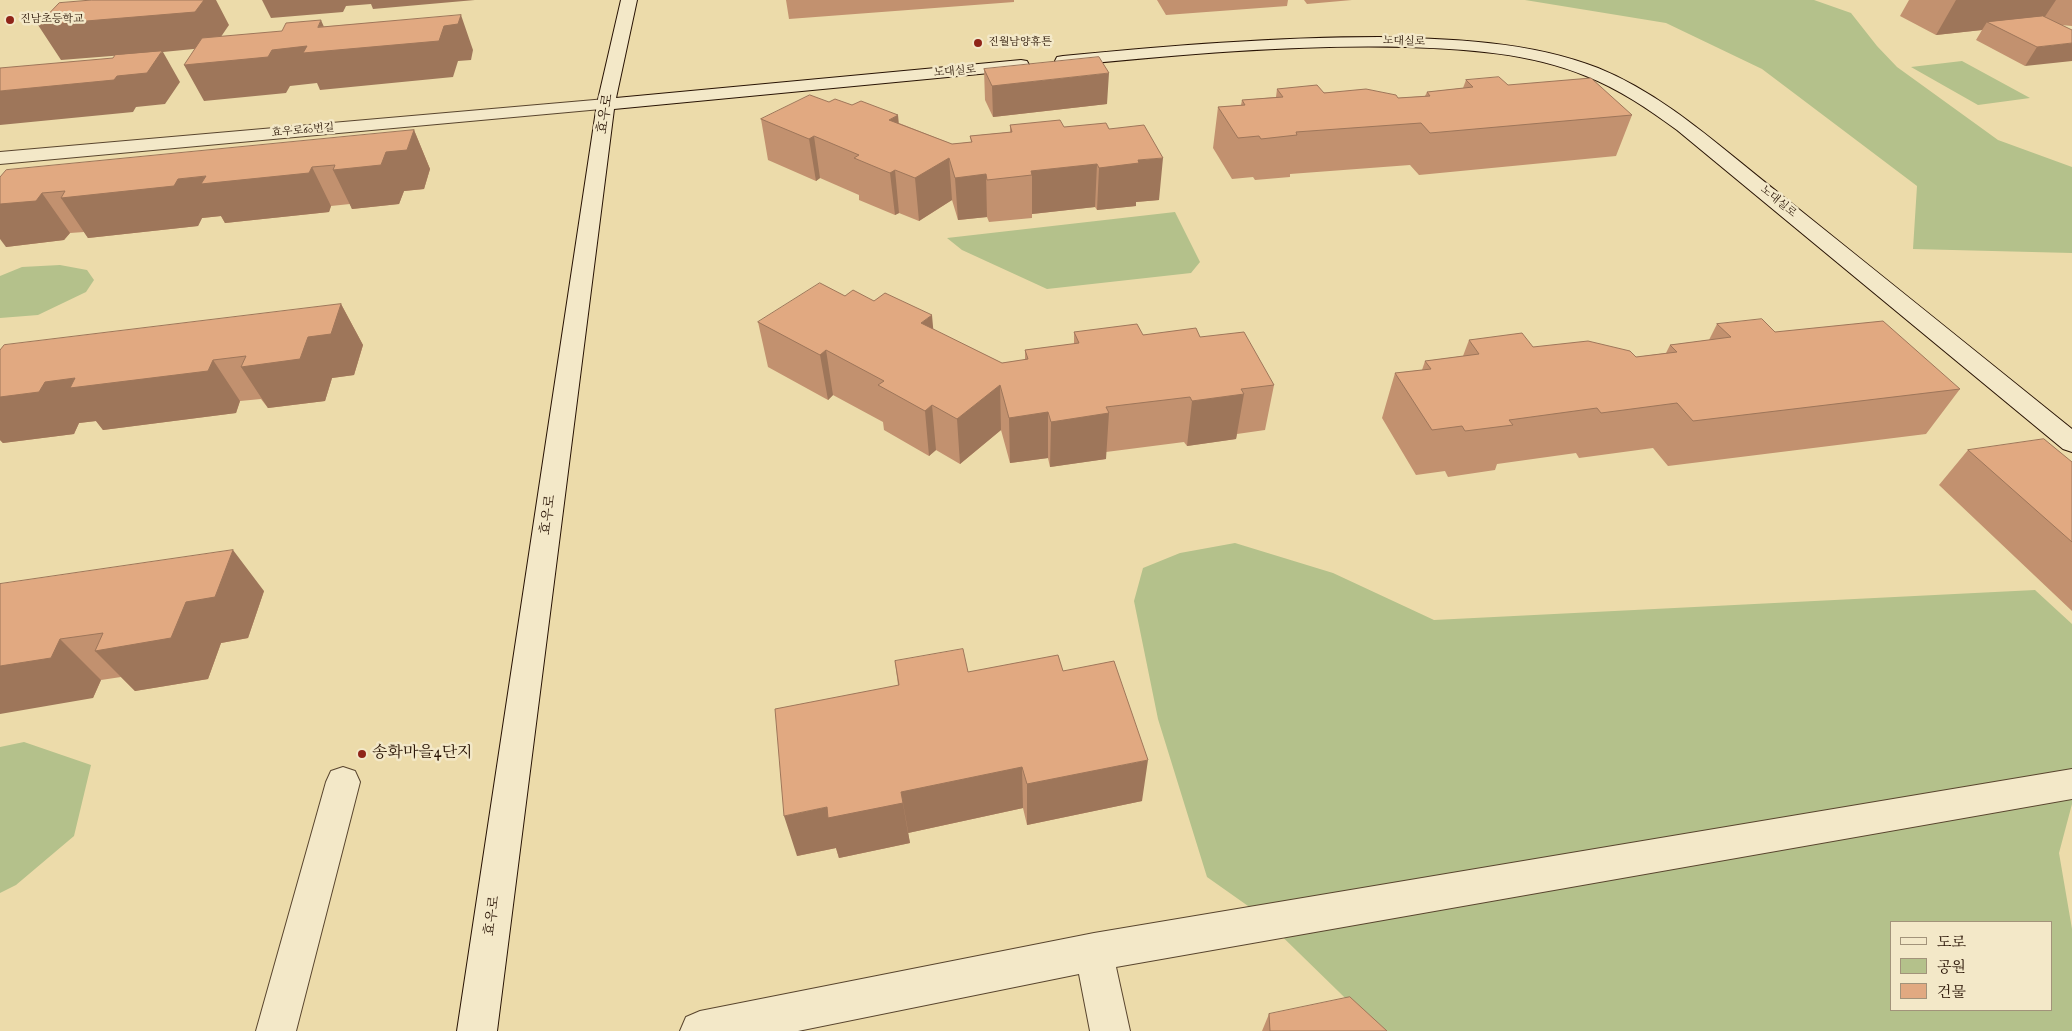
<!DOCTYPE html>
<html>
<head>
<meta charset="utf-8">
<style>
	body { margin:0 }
	#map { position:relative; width:2072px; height:1031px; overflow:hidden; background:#ecdbaa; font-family:"IM FELL English","Noto Serif KR",serif }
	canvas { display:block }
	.legend { position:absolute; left:1890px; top:921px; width:162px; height:90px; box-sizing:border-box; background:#f3e8c8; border:1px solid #a2937a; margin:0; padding:6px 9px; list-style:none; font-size:15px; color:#281304 }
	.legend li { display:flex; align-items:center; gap:10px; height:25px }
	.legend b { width:25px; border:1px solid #a2937a }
</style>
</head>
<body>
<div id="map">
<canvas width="2072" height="1031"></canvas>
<ul class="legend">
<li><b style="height:6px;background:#f3e8c8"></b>도로</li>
<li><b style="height:14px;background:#b4c18b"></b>공원</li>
<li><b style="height:14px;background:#e1a981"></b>건물</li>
</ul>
</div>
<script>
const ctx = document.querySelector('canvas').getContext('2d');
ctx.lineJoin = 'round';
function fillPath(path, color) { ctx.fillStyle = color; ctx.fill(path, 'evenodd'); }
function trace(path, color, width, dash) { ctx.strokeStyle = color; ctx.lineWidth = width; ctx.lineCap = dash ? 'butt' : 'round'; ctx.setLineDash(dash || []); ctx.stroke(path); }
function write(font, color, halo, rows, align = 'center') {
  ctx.font = font + ' "IM FELL English","Noto Serif KR",serif'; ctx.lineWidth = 5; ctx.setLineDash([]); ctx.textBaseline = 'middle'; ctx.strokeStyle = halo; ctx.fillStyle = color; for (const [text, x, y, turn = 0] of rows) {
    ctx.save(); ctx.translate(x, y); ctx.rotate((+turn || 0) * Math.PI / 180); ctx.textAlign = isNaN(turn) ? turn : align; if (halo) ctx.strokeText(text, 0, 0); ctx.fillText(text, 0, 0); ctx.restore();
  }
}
fillPath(new Path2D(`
	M1525 0H1814L1851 13 1877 46 1897 67 1998 140 2072 167V253L1913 249 1917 186 1762 69 1666 23Z
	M1962 61 2030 98 1978 105 1911 67Z
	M1175 212 1200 262 1191 273 1047 289 962 250 947 238Z
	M60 265 87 270 94 280 86 292 38 315 0 318V276L22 267Z
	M1235 543 1333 573 1434 620 2035 590 2072 624V804L2059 853 2072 929V1031H1379L1258 913 1207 877 1158 719 1134 601 1143 568 1180 553ZM1891 922H2051V1010H1891Z
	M24 742 91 765 74 836 16 885 0 893V747Z`), '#b4c18b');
const pedestrian = new Path2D(`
	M343 767 355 771 360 782 296 1031H256L326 782 331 771Z
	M2072 769V799L1116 967 1130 1031H1090L1079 974 798 1031H680L686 1017 700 1011 1094 933Z`);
const minor = new Path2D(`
	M606 99 612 100 615 104 612 108 0 164V152Z`);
const secondary = new Path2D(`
	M621 0H637L616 98 1021 60 1027 61 1029 65 1027 69 1021 70 614 109 497 1031H457L597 104Z
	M1379 37C1452 39 1529 41 1598 68 1667 96 1722 149 1780 194 1878 272 1975 351 2072 429V452L2063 449 1677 130C1648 109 1619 89 1586 76 1530 53 1467 49 1407 47 1292 44 1177 55 1063 66L1057 65 1055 61 1057 57 1063 56C1168 46 1273 37 1379 37Z`);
trace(pedestrian, '#59452e', 2);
trace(minor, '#59452e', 2);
trace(secondary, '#281304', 2);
fillPath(pedestrian, '#f3e8c8');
fillPath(minor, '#f3e8c8');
fillPath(secondary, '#f3e8c8');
fillPath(new Path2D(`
	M786 0H1014V2L789 19Z
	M1157 0H1288L1287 6 1166 15Z
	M1304 0H1352L1307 4Z
	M1909 0H2072V26L2061 25 2025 66 1976 40 1982 30 1936 35 1900 16Z
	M984 69 1107 104 993 117 985 100Z
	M1466 80 1508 85 1632 115 1616 156 1419 175 1410 165 1290 174V177L1255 180 1253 177 1232 179 1213 148 1218 107 1241 105 1242 100 1276 97 1277 89 1398 98 1425 96 1427 92 1463 88Z
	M829 102 899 123 952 144 971 142 970 136 1010 132V125L1109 129 1159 200 1136 202V206L1097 210 1095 207 1032 214V218L989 222 987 217 958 220 952 200 919 221 899 213 895 215 859 200V195L820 178 816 181 768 160 761 119Z
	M414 130 430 169 424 189 404 191 399 204 352 209 350 204 331 206 329 212 225 223 221 216 202 218 198 226 88 238 84 232 70 233 64 240 6 247 0 177Z
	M845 296 874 301 1002 363 1025 360V350L1074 344V332L1200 337 1274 385 1265 430 1237 434 1236 439 1187 446 1184 442 1106 452V459L1050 467 1048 458 1010 463 1001 430 960 464 936 450 929 456 884 430 883 422 833 395 828 400 768 367 758 322Z
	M341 304 363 345 354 375 332 378 325 401 268 408 261 399 240 401 236 413 103 430 96 421 79 423 74 434 3 443 0 440V350Z
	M1717 324 1775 332 1960 389 1926 434 1668 466 1653 448 1579 458 1576 453 1497 464 1495 470 1448 477 1445 471 1416 475 1382 418 1395 373 1422 370 1425 361 1463 356 1469 340 1533 347 1636 357 1666 353 1670 345 1709 340Z
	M1968 450 2072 462V611L1939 485Z
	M0 584 264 591 248 638 221 643 208 679 135 691 121 677 101 680 93 698Z
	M895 661 968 672 1063 671 1142 801 1027 825 1023 808 908 833 910 843 839 858 836 848 797 856 898 685Z
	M1269 1014 1387 1031H1262Z`), '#c2916f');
fillPath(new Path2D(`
	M204 0H216L229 25 214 47 163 52 180 82 165 104 136 107 133 112 0 125V91L117 76 162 52 61 60 38 25Z
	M262 0H475L373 9 371 4 346 6 343 12 271 18Z
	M1956 0H2056L2040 24 1987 22 1982 30 1936 35Z
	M461 15 473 50 471 60 458 61 453 77 320 90 317 83 290 86 286 93 204 101 184 65 272 50 318 27 321 20 334 50 444 26Z
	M2072 43V61L2025 66 2037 47Z
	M1109 73 1107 104 993 117 992 86Z
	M898 115 902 156 889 120Z
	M414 130 430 169 424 189 404 191 399 204 352 209 333 170 386 152Z
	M814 136 820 178 816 181 809 139Z
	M949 158 952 200 919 221 915 178Z
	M1163 158 1159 200 1136 202V206L1097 210 1099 168 1138 160Z
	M1097 164 1095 207 1032 214V175L1031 171Z
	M312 167 331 206 329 212 225 223 221 216 202 218 198 226 88 238 61 198 178 179Z
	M895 170 899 213 895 215 890 173Z
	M986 174 987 217 958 220 955 178Z
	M42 193 70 233 64 240 6 247 0 239V204Z
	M341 304 363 345 354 375 332 378 325 401 268 408 241 367 308 337Z
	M932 315 936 360 921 323Z
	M826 350 833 395 828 400 820 355Z
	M213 360 240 401 236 413 103 430 96 421 79 423 74 434 3 443 0 440V397L45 382Z
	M1000 385 1001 430 960 464 957 419Z
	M1244 394 1236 439 1187 446 1192 401Z
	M932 405 936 450 929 456 925 411Z
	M1048 412V458L1010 463 1009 418Z
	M1109 413 1106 459 1050 467 1051 422Z
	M233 550 264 591 248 638 221 643 208 679 135 691 95 651Z
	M60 639 101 680 93 698 0 714V666Z
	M1148 760 1142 801 1027 825V784Z
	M1022 767 1023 808 908 833 901 792Z
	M903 803 910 843 839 858 836 848 797 856 784 816 827 807Z`), '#9e765a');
const building = new Path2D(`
	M92 0H204L195 12 38 25 59 3Z
	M461 15 458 24 444 26 439 41 303 53 307 46 272 50 268 57 184 65 202 38 282 31 286 23 321 20 318 27Z
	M2043 16 2072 30V43L2037 47 1987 22Z
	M162 51 147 73 117 76 114 80 0 91V68L113 58 115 55Z
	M1099 57 1109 73 992 86 984 69Z
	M1499 77 1508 85 1591 78 1632 115 1430 133 1421 123 1296 132 1297 135 1261 139 1259 136 1238 138 1218 107 1245 105 1242 100 1283 97 1277 89 1317 85 1324 93 1366 89 1396 95 1398 98 1430 96 1427 92 1473 87 1466 80Z
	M810 95 829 102 835 99 852 105 861 101 898 115 889 120 952 144 972 142 970 136 1012 132 1010 125 1060 120 1064 127 1106 123 1109 129 1144 125 1163 158 1138 160 1139 163 1099 168 1097 164 1031 171 1032 175 987 180 986 174 955 178 949 158 915 178 895 170 890 173 854 158 859 155 814 136 809 139 761 119Z
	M414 130 407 150 386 152 381 165 333 170 335 165 312 167 309 173 201 184 206 176 178 179 174 186 61 198 65 191 42 193 36 201 0 204V177L6 170Z
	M820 283 845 296 853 290 874 301 885 293 932 315 921 323 1002 363 1028 359 1025 350 1079 343 1074 332 1137 324 1143 335 1196 328 1200 337 1244 332 1274 385 1241 389 1244 394 1192 401 1190 397 1106 407 1109 413 1051 422 1048 412 1009 418 1000 385 957 419 932 405 925 411 878 385 884 381 826 350 820 355 758 322Z
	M341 304 331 334 308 337 300 359 241 367 246 356 213 360 208 371 70 388 75 378 45 382 39 392 0 397V350L4 345Z
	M1762 319 1775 332 1883 321 1960 389 1693 421 1677 403 1601 413 1597 408 1509 420 1513 425 1465 431 1462 426 1432 430 1395 373 1431 369 1425 361 1479 354 1469 340 1522 333 1533 347 1588 341 1630 351 1636 357 1677 352 1670 345 1731 337 1717 324Z
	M2044 439 2072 462V542L1968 450Z
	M233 550 215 597 186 602 171 638 95 651 103 633 60 639 51 658 0 666V584Z
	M963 649 968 672 1058 655 1063 671 1114 661 1148 760 1027 784 1022 767 901 792 903 803 828 818 827 807 784 816 775 709 899 685 895 661Z
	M1350 997 1387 1031H1270L1269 1014Z`);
fillPath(building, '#e1a981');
trace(building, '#9e765a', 1);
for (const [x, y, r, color] of [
	[10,20,5,"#8f2418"],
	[978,43,5,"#8f2418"],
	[362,754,5,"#8f2418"]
]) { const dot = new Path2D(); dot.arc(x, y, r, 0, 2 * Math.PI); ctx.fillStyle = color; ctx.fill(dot); trace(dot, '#f3e8c8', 2); }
write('11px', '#281304', '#f3e8c8', [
	["진남초등학교",20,20],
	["진월남양휴튼",988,43]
], 'left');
write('11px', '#281304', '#f3e8c8', [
	["노대실로",1404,42,2],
	["노대실로",955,72,-5],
	["효우로60번길",303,131,-5],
	["노대실로",1778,202,39]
]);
write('14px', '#281304', '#f3e8c8', [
	["효우로",606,114,-81],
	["효우로",549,515,-82],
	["효우로",493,916,-82]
]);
write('16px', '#281304', '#f3e8c8', [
	["송화마을4단지",372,754]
], 'left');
</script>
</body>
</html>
